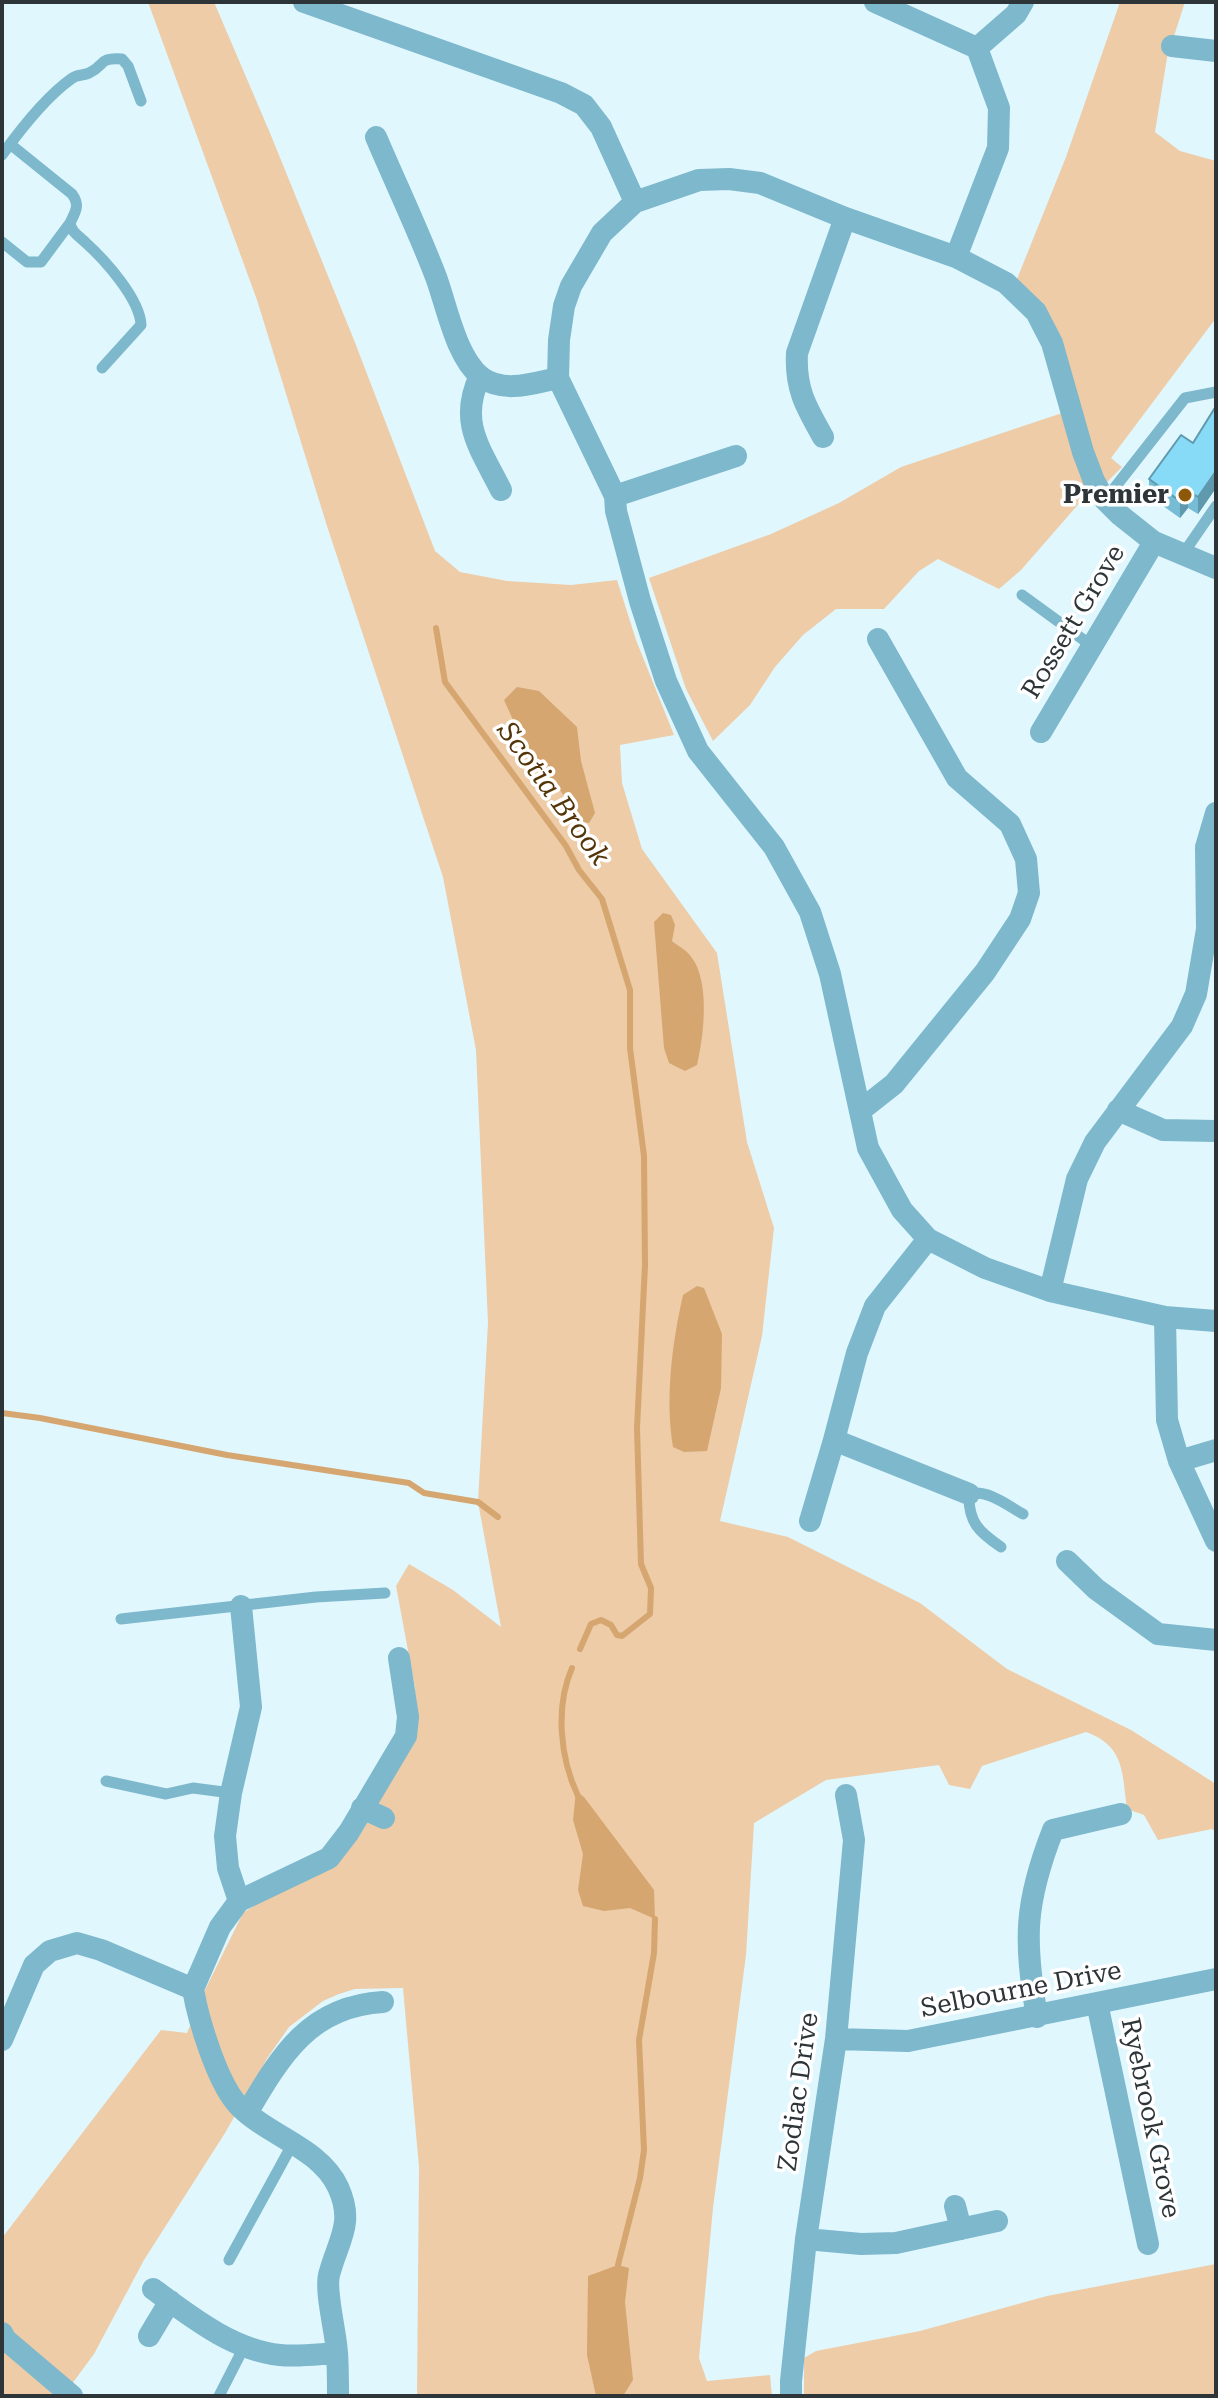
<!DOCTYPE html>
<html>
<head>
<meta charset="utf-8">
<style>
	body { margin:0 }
	#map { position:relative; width:1218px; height:2398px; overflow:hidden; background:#e1f7fe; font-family:"Roboto Serif",serif }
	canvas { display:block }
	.frame { position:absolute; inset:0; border:4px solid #2d3538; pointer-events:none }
</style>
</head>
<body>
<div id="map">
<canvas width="1218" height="2398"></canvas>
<div class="frame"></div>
</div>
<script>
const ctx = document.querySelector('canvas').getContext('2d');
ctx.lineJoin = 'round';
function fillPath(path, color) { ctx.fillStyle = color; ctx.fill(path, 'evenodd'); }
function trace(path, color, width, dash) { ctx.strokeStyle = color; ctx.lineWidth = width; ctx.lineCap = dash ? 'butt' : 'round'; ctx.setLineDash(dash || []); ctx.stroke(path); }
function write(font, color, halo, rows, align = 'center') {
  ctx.font = font + ' "Roboto Serif",serif'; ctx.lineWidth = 7; ctx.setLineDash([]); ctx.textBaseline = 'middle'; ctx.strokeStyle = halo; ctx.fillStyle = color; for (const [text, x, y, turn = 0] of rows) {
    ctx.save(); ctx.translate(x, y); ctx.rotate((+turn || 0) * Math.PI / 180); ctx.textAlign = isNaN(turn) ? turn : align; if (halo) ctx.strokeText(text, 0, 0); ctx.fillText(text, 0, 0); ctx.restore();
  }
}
fillPath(new Path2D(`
	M148 2H214L270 133 354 340 435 551 460 572 507 581 571 585 617 580 636 640 674 735 620 745 622 783 642 849 717 953 747 1142 774 1228 762 1336 720 1521 788 1537 920 1603 1007 1669 1131 1730 1216 1784V1832L1212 1829 1158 1840 1144 1815 1127 1809C1122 1773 1125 1746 1086 1732L982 1766 970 1789 949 1785 939 1765 826 1780 754 1823 746 1955 713 2208 699 2358 707 2381 770 2375 772 2396H417L419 2167 403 1988 355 1989 339 1994 323 2001 289 2027 268 2057 225 2133 144 2260 94 2354 63 2396H2V2238L161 2030 187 2033 204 1992 243 1913 358 1838 416 1737 415 1688 396 1586 409 1564 453 1590 501 1627 478 1502 488 1323 476 1050 443 877 327 526 257 300Z
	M1120 2H1185L1167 58 1155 132 1180 151 1216 161V318L1111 458 1122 467 1099 490 1096 484 1021 570 999 589 938 559 919 571 884 609H836L803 635 775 667 750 705 713 741 686 689 649 578 771 534 839 503 901 467 1071 410 1059 361 1013 289 1066 157Z
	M1216 2264V2396H804V2358L816 2351 920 2331 1047 2296Z`), '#edcca7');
fillPath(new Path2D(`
	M517 687 539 691 577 727 581 761 595 813 589 823 581 822 558 787 538 765 523 742 504 700Z
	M663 913 671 915 675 925 672 941C678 946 688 951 692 958 710 982 704 1037 697 1065L685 1071 669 1063 664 1048 654 922Z
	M697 1286 704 1288 722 1334 721 1388 707 1451 684 1452 673 1447C665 1398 672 1344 683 1295Z
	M576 1791 584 1797 654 1890 655 1919 630 1908 604 1911 583 1906 578 1890 583 1854 573 1820Z
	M618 2265 629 2268 625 2302 633 2380 623 2396H596L587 2355 588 2276Z`), '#d5a670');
trace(new Path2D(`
	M436 628 445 682 566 846 579 870 602 899 630 990V1048L644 1156 645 1265 637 1428 641 1564 651 1588 650 1614 622 1636 617 1635 611 1625 601 1620 591 1624 580 1649
	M2 1413 40 1418 227 1455 409 1483 424 1493 478 1502 498 1517
	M572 1668C555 1707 560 1758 578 1796
	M618 2265 640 2178 644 2150 639 2040 654 1953 655 1919`), '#d5a670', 6);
trace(new Path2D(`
	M10 144 72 194C80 205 76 211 70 223 72 233 78 235 85 242 105 260 140 299 141 325L102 368
	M2 155C20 130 46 97 71 79 77 74 83 76 89 73 105 66 98 57 122 59L128 66 141 101
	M2 242 27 262H41L70 223
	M1105 500 1185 398 1216 392
	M1183 554 1216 506
	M1022 595 1092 646
	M1001 1547C979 1532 968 1522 969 1494 988 1489 1008 1506 1023 1514
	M121 1619 316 1597 385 1593
	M106 1781 166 1794 193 1788 231 1793
	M229 2260 293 2143
	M219 2396 245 2345`), '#7db8cc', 11);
trace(new Path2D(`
	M304 2 561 93 584 105 601 127 635 202
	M875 2 977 48 999 108 998 148 956 257
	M1172 46 1216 51
	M977 48 1016 14 1023 2
	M376 137C396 184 418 230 436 277 447 307 456 357 481 377 504 394 534 383 558 378
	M480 376C458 422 480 448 501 490
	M823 437C806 407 795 389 797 353L845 218
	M615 496 736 456
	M1216 568 1154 542 1120 515 1105 500 1094 481 1083 452 1052 343 1036 312 1006 283 956 257 845 218 760 183 729 179 699 180 635 202 602 233 571 286 564 306 559 340 558 378 615 496 616 511 640 601 666 681 698 751 774 847 810 912 830 974 868 1148 902 1210 928 1239 985 1268 1050 1291 1165 1317 1216 1321
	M1041 732 1154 542
	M861 1110 894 1084 985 972 1020 919 1029 893 1026 859 1010 824 957 778 878 639
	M1118 1110 1163 1130 1216 1131
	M928 1239 875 1306 857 1353 834 1440 969 1494
	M1050 1291 1077 1179 1095 1142 1182 1026 1196 994 1207 929 1206 847 1216 813
	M1165 1317 1167 1420 1179 1461 1216 1541
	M1179 1461 1216 1450
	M810 1521 834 1440
	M1067 1561 1096 1589 1158 1634 1216 1640
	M362 1808 384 1818
	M239 1901 228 1868 225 1836 231 1793 251 1707 241 1606
	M193 1989C198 2019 218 2086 240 2107 269 2136 320 2148 338 2187 355 2224 338 2240 329 2275 325 2292 336 2333 337 2353 338 2367 338 2382 338 2396
	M193 1989 220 1927 239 1901 329 1858 349 1832 406 1736 408 1717 399 1658
	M1097 2003 1148 2244
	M1037 2017C1024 1940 1024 1904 1053 1830L1121 1814
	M836 2039 908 2041 1216 1979
	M2 2040 34 1965 50 1951 77 1943 101 1950 193 1989
	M247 2113C281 2055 310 2006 383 2002
	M955 2206 961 2229
	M806 2239 861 2244 896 2243 997 2221
	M153 2289C190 2316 232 2350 280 2355 299 2357 319 2354 337 2353
	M2 2333 6 2340 72 2396
	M149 2336 170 2301
	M791 2396V2381L806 2239 836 2039 854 1840 846 1795`), '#7db8cc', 22);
fillPath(new Path2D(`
	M1216 406V488L1198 514 1188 508 1180 518 1149 496V479L1193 443Z`), '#75bcd4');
fillPath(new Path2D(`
	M1216 471V488L1198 514V497Z
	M1188 491V508L1180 518V501Z`), '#5f99ad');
const building = new Path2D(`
	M1216 406V471L1198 497 1188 491 1180 501 1149 479 1181 435 1193 443Z`);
fillPath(building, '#88dbf7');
trace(building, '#5f99ad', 2);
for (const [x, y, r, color] of [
	[1185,495,8,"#8d5908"]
]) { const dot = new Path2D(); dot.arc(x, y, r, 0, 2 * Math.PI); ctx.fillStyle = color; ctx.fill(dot); trace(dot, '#fff', 3); }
write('bold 26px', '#2d3538', '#fff', [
	["Premier",1169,495]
], 'right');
write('26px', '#2d3538', '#fff', [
	["Rossett Grove",1074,622,-59],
	["Selbourne Drive",1021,1990,-11],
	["Zodiac Drive",799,2092,-82],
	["Ryebrook Grove",1150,2118,78]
]);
write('italic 28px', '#543508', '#fff', [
	["Scotia Brook",553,794,54]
]);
</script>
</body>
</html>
